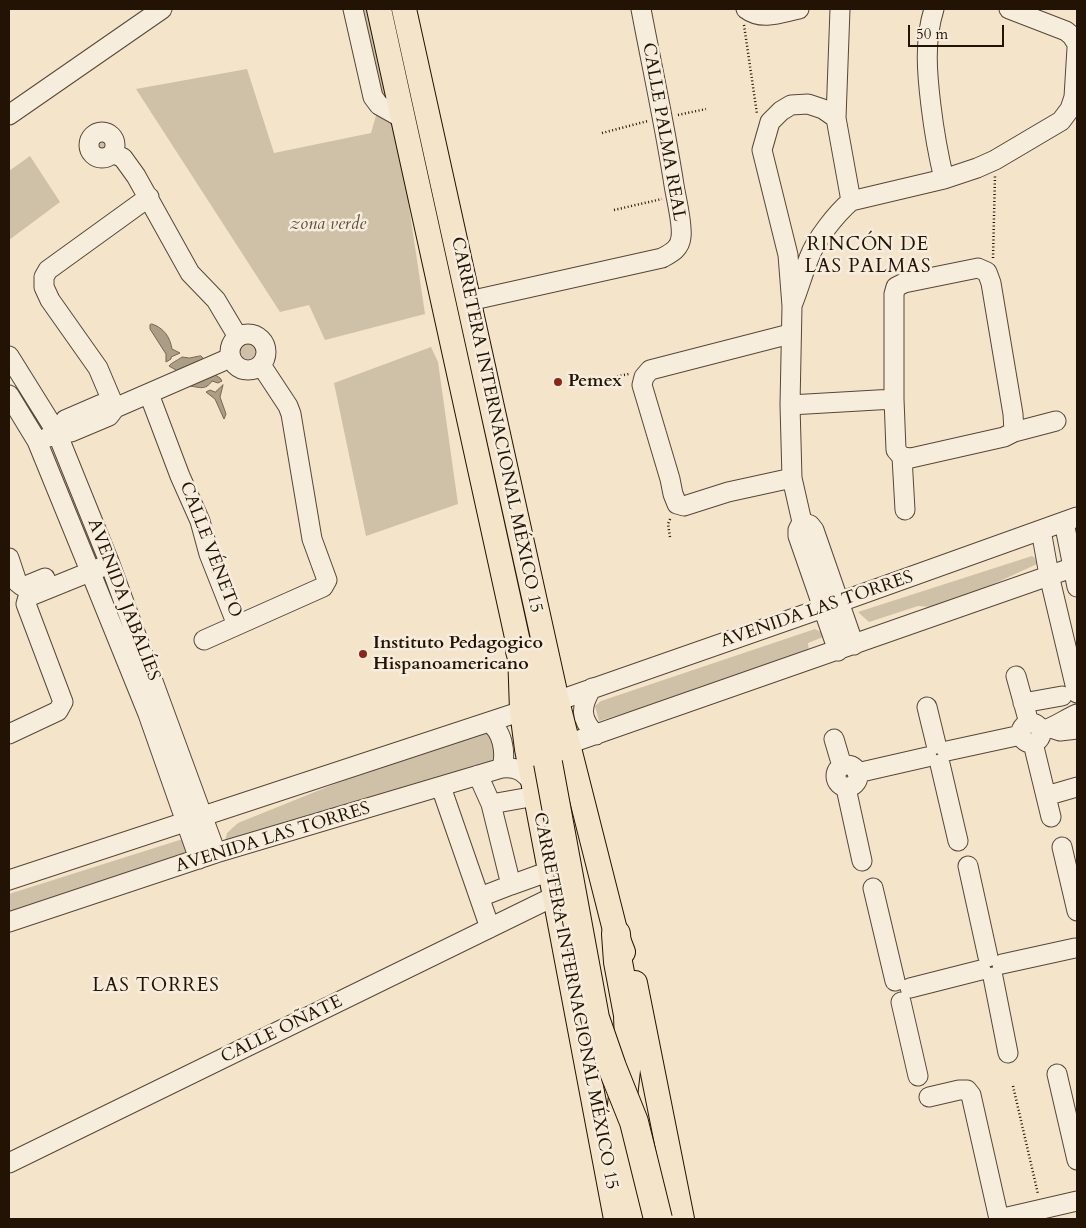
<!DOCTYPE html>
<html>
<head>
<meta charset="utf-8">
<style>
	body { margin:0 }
	#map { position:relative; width:1086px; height:1228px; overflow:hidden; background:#f3e4ca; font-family:Cardo,serif }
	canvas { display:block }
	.frame { position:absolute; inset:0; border:10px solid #221304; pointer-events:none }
	.scale { position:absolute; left:908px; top:25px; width:96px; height:22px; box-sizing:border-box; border:2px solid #221304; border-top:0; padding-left:6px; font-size:15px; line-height:18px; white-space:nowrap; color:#221304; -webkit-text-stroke:4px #f7eddd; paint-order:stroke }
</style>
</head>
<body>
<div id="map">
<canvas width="1086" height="1228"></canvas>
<div class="frame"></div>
<div class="scale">50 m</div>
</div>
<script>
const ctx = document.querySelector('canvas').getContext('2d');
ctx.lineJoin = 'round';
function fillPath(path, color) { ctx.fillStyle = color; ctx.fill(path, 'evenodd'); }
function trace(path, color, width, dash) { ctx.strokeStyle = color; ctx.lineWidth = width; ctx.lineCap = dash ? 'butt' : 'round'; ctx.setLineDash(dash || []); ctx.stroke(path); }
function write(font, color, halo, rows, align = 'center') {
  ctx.font = font + ' Cardo,serif'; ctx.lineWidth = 5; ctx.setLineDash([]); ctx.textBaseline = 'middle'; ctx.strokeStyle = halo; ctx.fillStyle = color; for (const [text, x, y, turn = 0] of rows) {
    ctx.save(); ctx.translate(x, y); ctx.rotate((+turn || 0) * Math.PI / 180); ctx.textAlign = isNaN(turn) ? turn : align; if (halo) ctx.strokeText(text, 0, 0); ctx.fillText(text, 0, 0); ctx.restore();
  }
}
fillPath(new Path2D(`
	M352 9H372L396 119 425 314 325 340 309 305 280 312 136 89 247 69 274 153 371 133 379 105Z
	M92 147a7 7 0 1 1 14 0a7 7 0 1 1-14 0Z
	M30 156 60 202 9 240V171Z
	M235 349a11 11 0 1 1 22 0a11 11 0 1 1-22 0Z
	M431 347 438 362 458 504 366 536 334 383Z
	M1032 556 1035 558 1037 564 976 592 930 607 918 606 869 622 858 612Z
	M815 629 821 632 823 637 808 643 809 653 668 700 599 721 595 706 601 701Z
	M486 732 493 738 495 760 478 775 225 842 227 833 238 823 337 783Z
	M186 838 191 852 9 925V894Z`), '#cfc0a8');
const water = new Path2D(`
	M152 324C164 328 170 337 172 349L180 353 171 357V359L166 362V354L150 329V325Z
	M201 356C210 364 207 371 220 378L222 381 218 383 212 381C205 391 200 387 189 386L176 370 169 366C171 363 178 360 182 357L189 358Z
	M223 385 220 397 226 414 224 419 215 399 206 392 210 390 215 392Z`);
fillPath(water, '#ac9d87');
trace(water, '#756653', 1);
const minor = new Path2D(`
	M353 9 373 97 379 105 402 118
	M746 9C762 21 781 13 799 9
	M840 9 836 118 851 201
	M934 9C924 41 927 73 931 106 934 131 938 154 944 179
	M1009 9 1066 31 1072 36 1077 44
	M9 115 162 9
	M836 118 823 109 808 104 791 105 781 111 770 122 762 150 788 255 792 306 790 405 792 478 802 522 798 530V536L838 651
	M89 145a13 13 0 1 1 26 0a13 13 0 1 1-26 0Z
	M113 153 123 158 136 176 190 273 216 300 238 337
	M469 301 662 258C671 253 680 249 681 237 683 225 676 198 674 185 665 126 652 67 641 9
	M793 303C799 288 803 273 809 258 816 239 836 214 851 201L944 179 977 168 995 160 1061 121 1070 109 1074 97 1077 48
	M230 352a18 18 0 1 1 36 0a18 18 0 1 1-36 0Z
	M790 334 650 370 644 377 642 385 670 479 673 494 677 504 684 506 728 492 792 478
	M9 356 57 433 110 564 216 853
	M149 394 180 476 200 521 209 554 237 625
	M9 395 37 441 86 561 148 714 199 859
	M790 405 894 399
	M115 408 98 368 50 300 44 287V277L48 270 149 197
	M61 431 65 420 102 404 114 409
	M48 437 61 431 71 432 109 416 115 408 230 358
	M902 457 911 458 1004 437 1014 432 1056 421
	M905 510 902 457 896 450 894 399V294L896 287 904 283 978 268 987 272 991 283 1013 414 1014 432
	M802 522 810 525 814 530 854 645
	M1064 522 1077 587
	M1041 530 1049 575 1077 693
	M9 558 17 582 22 586 28 585 45 578
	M204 640 323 587 327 580 312 539 291 414 288 406 261 365
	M1016 676 1029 723
	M592 688C580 707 580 719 596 735
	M557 701 823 608 1077 517
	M1023 703 1062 696
	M927 707 936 744
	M488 722C503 730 506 753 502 768
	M1021 733a10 10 0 1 1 20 0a10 10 0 1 1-20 0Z
	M1051 728 1060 731 1077 729
	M1041 731C1054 728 1065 719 1077 714
	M9 734 58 711 63 702 26 604 28 597 102 567
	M834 739 842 766
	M1033 743 1051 817
	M568 744 1077 566
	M947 751 1021 735
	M940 764 958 841
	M836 776a11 11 0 1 1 22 0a11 11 0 1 1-22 0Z
	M857 773 927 757
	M478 775 491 804 511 885 550 871
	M441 787 490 928
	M846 788 862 861
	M1046 796 1077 787
	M491 804 536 796
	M1062 847 1077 911
	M968 866 988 957
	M9 880 522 711
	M873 888 895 981
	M480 897 511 885
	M9 922 216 853 502 768C517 766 524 772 533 783
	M1002 964 1075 948
	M993 977 1008 1053
	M910 988 981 970
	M901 1002 918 1076
	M1057 1074 1077 1160
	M929 1097 959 1090H967L971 1095 999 1219
	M9 1163 555 896
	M999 1219 1077 1201`);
const major = new Path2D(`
	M379 9 520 651 522 711 527 749 616 1219
	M404 9 557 701 616 934 623 952
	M635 983 682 1219`);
const highway = new Path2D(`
	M520 651 537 707 548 763
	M616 934 618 962 628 1015 629 1044 619 1131 634 1219`);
trace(minor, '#564736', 21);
trace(major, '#221304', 26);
trace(highway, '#221304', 30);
trace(new Path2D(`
	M744 25 757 114
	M678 115 706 109
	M602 133 648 121
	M614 210 662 199
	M993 258 995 176
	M600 380 629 374
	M670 537 668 524 671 517
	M1013 1086 1038 1194`), '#221304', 2.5, [1, 2.5]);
trace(minor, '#f7eddd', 19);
trace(major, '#f3e4ca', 24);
trace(highway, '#f3e4ca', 28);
const highwayBridge = new Path2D(`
	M548 763 595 1018 612 1067 634 1122 658 1219`);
trace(highwayBridge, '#221304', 30, []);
trace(highwayBridge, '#f3e4ca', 28);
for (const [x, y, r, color] of [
	[558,382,5,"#8f2418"],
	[363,654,5,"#8f2418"]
]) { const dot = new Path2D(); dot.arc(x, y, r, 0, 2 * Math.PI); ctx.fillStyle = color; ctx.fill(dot); trace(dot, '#f7eddd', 2); }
write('18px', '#221304', '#f7eddd', [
	["CALLE PALMA REAL",663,132,80],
	["CARRETERA INTERNACIONAL MÉXICO 15",496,425,78],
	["CALLE VÉNETO",210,550,69],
	["AVENIDA JABALÍES",123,600,69],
	["AVENIDA LAS TORRES",817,610,-19],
	["AVENIDA LAS TORRES",273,838,-17],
	["CARRETERA INTERNACIONAL MÉXICO 15",575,1001,79],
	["CALLE OÑATE",282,1030,-26]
]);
write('italic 18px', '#5f503d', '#f7eddd', [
	["zona verde",328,225]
]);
write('bold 18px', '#221304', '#f7eddd', [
	["Pemex",568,382],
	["Instituto Pedagogico",373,644],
	["Hispanoamericano",373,665]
], 'left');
ctx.letterSpacing = '1px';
write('19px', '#221304', '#f7eddd', [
	["RINCÓN DE",868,246],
	["LAS PALMAS",868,268],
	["LAS TORRES",156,987]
]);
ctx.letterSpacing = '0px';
</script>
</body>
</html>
